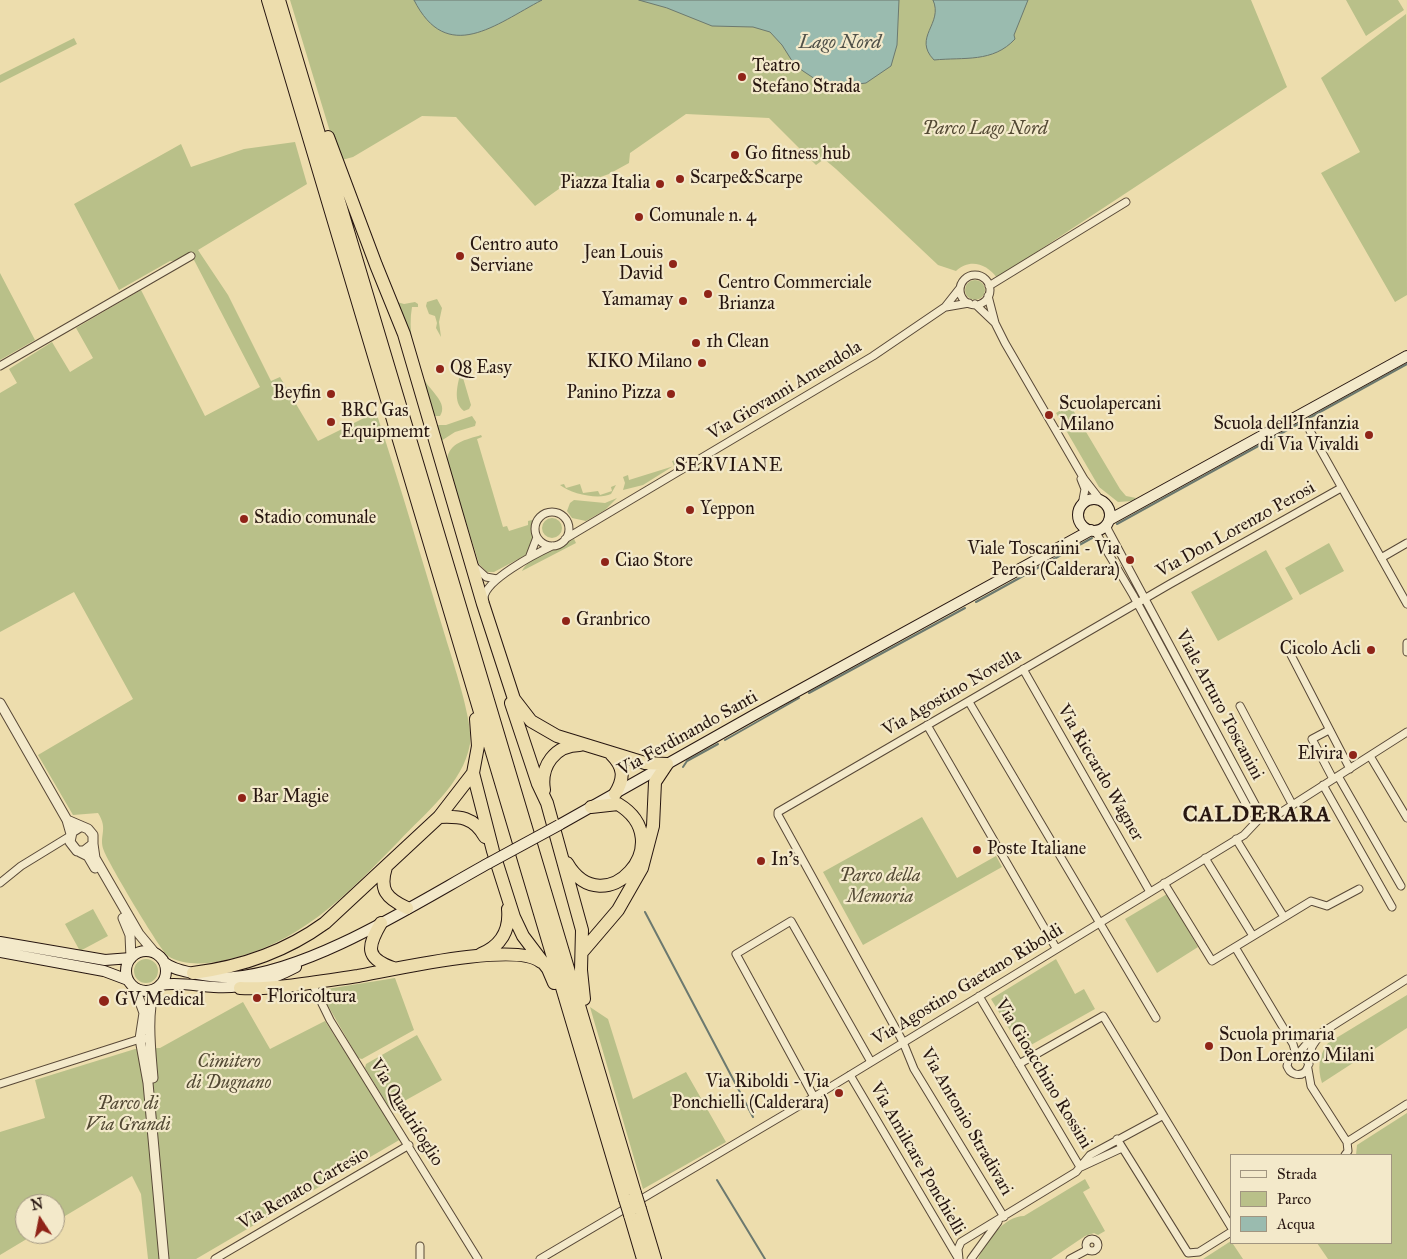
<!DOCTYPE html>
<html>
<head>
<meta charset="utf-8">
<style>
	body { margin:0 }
	#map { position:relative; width:1407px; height:1259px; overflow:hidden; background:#edddad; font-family:"IM FELL Great Primer",serif }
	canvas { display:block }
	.legend { position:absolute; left:1230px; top:1154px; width:162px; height:90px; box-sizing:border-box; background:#f3e9ca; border:1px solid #a19580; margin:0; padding:6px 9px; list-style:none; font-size:15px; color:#271610 }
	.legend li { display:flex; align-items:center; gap:10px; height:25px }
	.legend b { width:25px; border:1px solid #a19580 }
	.north { position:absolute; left:15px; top:1194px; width:50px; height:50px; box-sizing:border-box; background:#f3e9ca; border:1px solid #a19580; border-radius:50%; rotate:349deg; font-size:14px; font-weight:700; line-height:20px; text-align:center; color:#271610 }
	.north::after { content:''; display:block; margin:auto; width:18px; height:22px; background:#8f2418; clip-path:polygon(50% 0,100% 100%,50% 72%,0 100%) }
</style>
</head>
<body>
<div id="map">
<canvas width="1407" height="1259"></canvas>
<ul class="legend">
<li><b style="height:6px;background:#f3e9ca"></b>Strada</li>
<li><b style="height:14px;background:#b9c089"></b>Parco</li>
<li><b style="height:14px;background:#9abbaf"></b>Acqua</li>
</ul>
<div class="north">N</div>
</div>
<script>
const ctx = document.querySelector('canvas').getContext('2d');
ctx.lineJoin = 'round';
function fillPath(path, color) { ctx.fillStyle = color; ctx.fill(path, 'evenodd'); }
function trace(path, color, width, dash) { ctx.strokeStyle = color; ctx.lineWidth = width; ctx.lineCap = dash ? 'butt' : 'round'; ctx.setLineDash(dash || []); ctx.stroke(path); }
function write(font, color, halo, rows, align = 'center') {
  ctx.font = font + ' "IM FELL Great Primer",serif'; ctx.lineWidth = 4.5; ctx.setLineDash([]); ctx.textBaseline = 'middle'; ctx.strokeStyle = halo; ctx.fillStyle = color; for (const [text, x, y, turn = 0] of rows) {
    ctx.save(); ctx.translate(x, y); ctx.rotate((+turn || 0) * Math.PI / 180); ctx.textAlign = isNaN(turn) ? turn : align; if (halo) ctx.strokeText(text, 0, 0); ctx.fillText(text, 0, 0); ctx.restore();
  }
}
fillPath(new Path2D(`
	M290 0H1251L1287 87 997 278C987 264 970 258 956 271L938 265 836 169 824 159 816 165 769 118 686 114 630 153 629 163 609 174 583 183H580V177L577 176 535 206 456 117 422 116 353 157 342 160 331 135Z
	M1346 0H1398L1404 10 1366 36Z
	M1406 14 1407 295 1395 302 1321 173 1360 152 1321 78Z
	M74 38 77 44 0 83V75Z
	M295 142 307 184 198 250 228 295 271 381 280 377 318 441 376 412C400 484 421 557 443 629 450 653 474 722 470 744 463 784 425 813 399 841 345 896 300 945 221 961 206 964 183 966 168 956 160 950 109 864 104 851 98 836 109 830 98 813L73 815 38 755 133 699 74 592 0 632V393L17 383 9 369 52 342 70 372 93 358 76 328 141 290 205 416 260 387 194 260 170 261 119 290 74 204 181 144 191 167 244 149Z
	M0 273 35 340 0 360Z
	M965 290a10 10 0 1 1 20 0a10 10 0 1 1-20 0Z
	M437 299 442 308 439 322 441 337 436 328 437 323 435 316 429 314 426 306 427 302Z
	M397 302 404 304 415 302 418 304V307H412C408 329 413 356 424 379 429 390 449 403 440 416H433Z
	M461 371 471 405 469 409 464 411C452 402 458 383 461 371Z
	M1070 405 1120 489 1126 496 1136 498 1132 501 1118 502 1099 487 1056 413Z
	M472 416 476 422 475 426 455 432 441 441 436 425H446Z
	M481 435 482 437 477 439 503 527 507 526 509 531 528 525V521L532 520V543L526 555 494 572H487L479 564 447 460C449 442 466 440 481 435Z
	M691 455 643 485 623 490 625 483 623 477 628 475 629 480 674 466 672 461Z
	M564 484 566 488 580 484 583 493 598 491 600 495 612 491 611 487 616 485 611 494C599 500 571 494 560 485Z
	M617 498 605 510 586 521 572 518 567 511 570 503 574 500 605 503Z
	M542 528a10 10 0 1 1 20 0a10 10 0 1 1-20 0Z
	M574 539 576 543 522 571C528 557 559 547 574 539Z
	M1329 543 1344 571 1300 595 1285 568Z
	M1266 550 1293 599 1218 641 1191 592Z
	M922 817 957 878 996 856 1002 867 863 945 823 872Z
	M1167 894 1198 947 1157 973 1125 919Z
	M93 909 108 936 80 951 65 924Z
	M1056 959 1075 994 1084 989 1095 1009 1022 1050 991 999Z
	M134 971a12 12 0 1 1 24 0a12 12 0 1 1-24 0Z
	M395 978 414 1030 362 1059 358 1058 323 997 327 989Z
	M1407 995V1028L1322 1083C1317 1068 1319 1055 1328 1043Z
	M243 1002 270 1049 325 1021 401 1139 196 1259H148L141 1194 132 1176 55 1222V1204H25V1234H35L0 1255V1132L45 1118 35 1080 135 1049 160 1048Z
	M590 1007 608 1019 633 1099 686 1072 726 1142 643 1189Z
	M417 1035 442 1080 390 1109 365 1068 366 1064Z
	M1407 1113V1259H1328L1317 1243H1391V1155H1356L1357 1145Z
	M1085 1179 1090 1188 1083 1192 1105 1231 1098 1235 1094 1233 1085 1236 1051 1259H978C986 1242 1004 1216 1024 1216Z
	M1231 1241 1243 1259H1203Z`), '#b9c089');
const water = new Path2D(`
	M414 0H542C496 24 447 66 414 0Z
	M639 0H899L897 45 891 66 866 83 843 86 821 83 803 71 794 64 782 45 770 32 753 27 712 26 667 8Z
	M933 0H1028L1014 35 1015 39C993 63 964 57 934 60 912 37 944 24 933 0Z`);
fillPath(water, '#9abbaf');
trace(water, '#6c796f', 1);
trace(new Path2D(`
	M1117 524 1407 364
	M976 602 1092 538
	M809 693 965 608
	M725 740 799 698
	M683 767 687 761 718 744
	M645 912 753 1117
	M717 1180 765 1259`), '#6c796f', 2);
const minor = new Path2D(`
	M960 290a15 15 0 1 1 30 0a15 15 0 1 1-30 0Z
	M989 286 1126 202
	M988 296 995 323 1005 343 1084 479 1101 501
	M975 304 995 323
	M946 307 969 303
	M0 366 191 256
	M1310 431 1407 604
	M1081 479 1085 489 1082 505
	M535 529a17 17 0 1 1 34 0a17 17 0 1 1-34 0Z
	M1107 524 1108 530 1257 808 1259 819
	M1095 531 1133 595 1249 810 1259 819
	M565 539 873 356 945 307 960 288
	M529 558 537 537
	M1381 558 1407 543
	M474 566 486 577 497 579
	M484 598C485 580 535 554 552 546
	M1407 643V652
	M1291 655 1350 769
	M1023 669 1150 892
	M969 702 1156 1018
	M1240 706 1292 804
	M927 725 1056 948
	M1329 730 1312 739 1333 779
	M1370 756 1407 818
	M1338 776 1401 886
	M1323 785 1392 907
	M1236 839 1284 917
	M1205 858 1253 936
	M0 883 21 866 70 836
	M1164 883 1212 961 1311 901 1327 906 1359 889
	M1235 947 1293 1044 1296 1054
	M311 981 330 1020 478 1259
	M979 996 1080 1167
	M1298 1054 1310 1040 1407 979
	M1019 1064 1103 1016 1231 1227
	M1309 1064 1304 1056 1296 1054 1289 1058 1287 1066C1289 1070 1290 1073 1295 1074 1311 1078 1309 1056 1312 1047 1314 1043 1317 1040 1319 1036
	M1308 1069 1311 1086 1347 1142 1348 1151 1345 1155
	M850 1075 958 1258
	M0 1084 140 1039 147 1038 150 1044
	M814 1097 736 954 791 921 871 1062
	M1117 1139 1188 1253 1199 1252 1231 1232
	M1347 1142 1407 1104
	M1081 1167 1122 1148
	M1004 1217 914 1069 903 1042 778 815V812L1170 584 1341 488
	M1086 1245a6 6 0 1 1 12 0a6 6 0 1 1-12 0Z
	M420 1246V1259
	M215 1259 409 1145
	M540 1259 814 1097 1244 835 1259 819 1280 813 1407 732
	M959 1259 958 1249 961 1242 1076 1172 1090 1155 1162 1116
	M971 1259 998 1222
	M1070 1259 1087 1250`);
const tertiary = new Path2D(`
	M0 703 67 820 71 834
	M67 820 88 829 93 835V844L84 851H77L70 842 72 832 80 827
	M93 844 95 858 139 934 154 952
	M80 852 88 856 95 868
	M123 918 130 935 131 958
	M135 988 144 1013 140 1039 148 1083 164 1259
	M153 1078C151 1053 146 1012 155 989`);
const secondary = new Path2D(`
	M1078 515a16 16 0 1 1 32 0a16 16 0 1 1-32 0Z
	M1109 520 1407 356
	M559 825 754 715 1091 530
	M0 942 105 960 131 958
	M126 971a20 20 0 1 1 40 0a20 20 0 1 1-40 0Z
	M0 952 104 971 128 980
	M165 963C174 970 185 971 197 974 209 976 221 978 234 977 314 970 418 902 489 863
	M160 985C179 982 196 986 214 987 245 989 269 981 296 967`);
const trunk = new Path2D(`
	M268 0 625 1199
	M279 0 635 1193
	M328 137 376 265 404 334 483 604 514 699 531 721 557 736 645 763 667 764
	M511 703 538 784 547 803 582 930 581 970 584 999
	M476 719 478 746 473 773 493 851 514 917 523 936 548 969 554 983
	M611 754C624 767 625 778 615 794
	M544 790C540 766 555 745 580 745
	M439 817C460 816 474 817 485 837
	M567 863C604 926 681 842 618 804L591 807
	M386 867C379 890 386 898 407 908
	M381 923C367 947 365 958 393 968
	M583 951 618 910 642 868 653 826 655 782 667 764
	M481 954C501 946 510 930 508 909
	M193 973C241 967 285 952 325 923L439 817 473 773
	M240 988C274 990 323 981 358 976 392 970 516 941 541 962
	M640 1209 655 1259
	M630 1215 643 1259`);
trace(minor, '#584837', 9);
trace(tertiary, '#584837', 11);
trace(secondary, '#271610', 12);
trace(trunk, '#271610', 14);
trace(minor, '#f3e9ca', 7);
trace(tertiary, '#f3e9ca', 9);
trace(secondary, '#f3e9ca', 10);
trace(trunk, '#edddad', 12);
const secondaryBridge = new Path2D(`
	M489 863 559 825`);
const trunkBridge = new Path2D(`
	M635 1193 640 1209
	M625 1199 630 1215`);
trace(secondaryBridge, '#271610', 12, []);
trace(trunkBridge, '#271610', 14, []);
trace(secondaryBridge, '#f3e9ca', 10);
trace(trunkBridge, '#edddad', 12);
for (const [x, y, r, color] of [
	[742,77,5,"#8f2418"],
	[735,155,5,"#8f2418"],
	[680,179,5,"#8f2418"],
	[660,184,5,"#8f2418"],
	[639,217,5,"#8f2418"],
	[460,256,5,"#8f2418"],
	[673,264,5,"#8f2418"],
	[708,294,5,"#8f2418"],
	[683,301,5,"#8f2418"],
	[696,343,5,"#8f2418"],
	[702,363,5,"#8f2418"],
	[440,369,5,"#8f2418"],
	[331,394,5,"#8f2418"],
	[671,394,5,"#8f2418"],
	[1049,415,5,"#8f2418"],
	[331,422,5,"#8f2418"],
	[1369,435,5,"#8f2418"],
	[690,510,5,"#8f2418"],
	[244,519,5,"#8f2418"],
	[1130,560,5,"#8f2418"],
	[605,562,5,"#8f2418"],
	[566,621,5,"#8f2418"],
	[1371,650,5,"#8f2418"],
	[1353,755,5,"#8f2418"],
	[242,798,5,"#8f2418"],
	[977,850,5,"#8f2418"],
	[761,861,5,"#8f2418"],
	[257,998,5,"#8f2418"],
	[104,1001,6,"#8f2418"],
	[1209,1046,5,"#8f2418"],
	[839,1093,5,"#8f2418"]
]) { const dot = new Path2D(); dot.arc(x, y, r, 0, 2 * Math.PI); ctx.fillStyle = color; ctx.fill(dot); trace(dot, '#f3e9ca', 2); }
write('18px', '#271610', '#f3e9ca', [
	["Teatro",752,67],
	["Stefano Strada",752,88],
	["Go fitness hub",745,155],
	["Scarpe&Scarpe",690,179],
	["Piazza Italia",650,184,"right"],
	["Comunale n. 4",649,217],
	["Centro auto",470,246],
	["Serviane",470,267],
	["Jean Louis",663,254,"right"],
	["David",663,275,"right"],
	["Centro Commerciale",718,284],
	["Brianza",718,305],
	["Yamamay",673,301,"right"],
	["1h Clean",706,343],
	["KIKO Milano",692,363,"right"],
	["Q8 Easy",450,369],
	["Beyfin",321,394,"right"],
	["Panino Pizza",661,394,"right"],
	["Scuolapercani",1059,405],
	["Milano",1059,426],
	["BRC Gas",341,412],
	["Equipmemt",341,433],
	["Scuola dell'Infanzia",1359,425,"right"],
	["di Via Vivaldi",1359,446,"right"],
	["Yeppon",700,510],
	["Stadio comunale",254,519],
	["Viale Toscanini - Via",1120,550,"right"],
	["Perosi (Calderara)",1120,571,"right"],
	["Ciao Store",615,562],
	["Granbrico",576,621],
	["Cicolo Acli",1361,650,"right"],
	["Elvira",1343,755,"right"],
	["Bar Magie",252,798],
	["Poste Italiane",987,850],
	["In's",771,861],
	["Floricoltura",267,998],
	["GV Medical",115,1001],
	["Scuola primaria",1219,1036],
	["Don Lorenzo Milani",1219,1057],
	["Via Riboldi - Via",829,1083,"right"],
	["Ponchielli (Calderara)",829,1104,"right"]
], 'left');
write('italic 18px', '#534934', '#f3e9ca', [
	["Parco Lago Nord",985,130],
	["Parco della",880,877],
	["Memoria",880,898],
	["Cimitero",229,1063],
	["di Dugnano",229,1084],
	["Parco di",128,1105],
	["Via Grandi",128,1126]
]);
write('18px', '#271610', '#f3e9ca', [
	["Via Giovanni Amendola",785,391,-31],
	["Via Don Lorenzo Perosi",1236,530,-29],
	["Via Agostino Novella",952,693,-30],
	["Viale Arturo Toscanini",1219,705,62],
	["Via Ferdinando Santi",688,734,-29],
	["Via Riccardo Wagner",1100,773,60],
	["Via Agostino Gaetano Riboldi",968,985,-31],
	["Via Gioacchino Rossini",1043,1074,59],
	["Via Quadrifoglio",406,1113,58],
	["Via Antonio Stradivari",966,1122,60],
	["Via Amilcare Ponchielli",917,1159,60],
	["Via Renato Cartesio",304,1189,-30]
]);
write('italic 19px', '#4f5048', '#f3e9ca', [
	["Lago Nord",840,43]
]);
ctx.letterSpacing = '1px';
write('19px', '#271610', '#f3e9ca', [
	["SERVIANE",729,466]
]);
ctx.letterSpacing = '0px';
ctx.letterSpacing = '1px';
write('bold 22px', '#271610', '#f3e9ca', [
	["CALDERARA",1257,816]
]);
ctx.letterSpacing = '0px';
</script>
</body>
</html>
